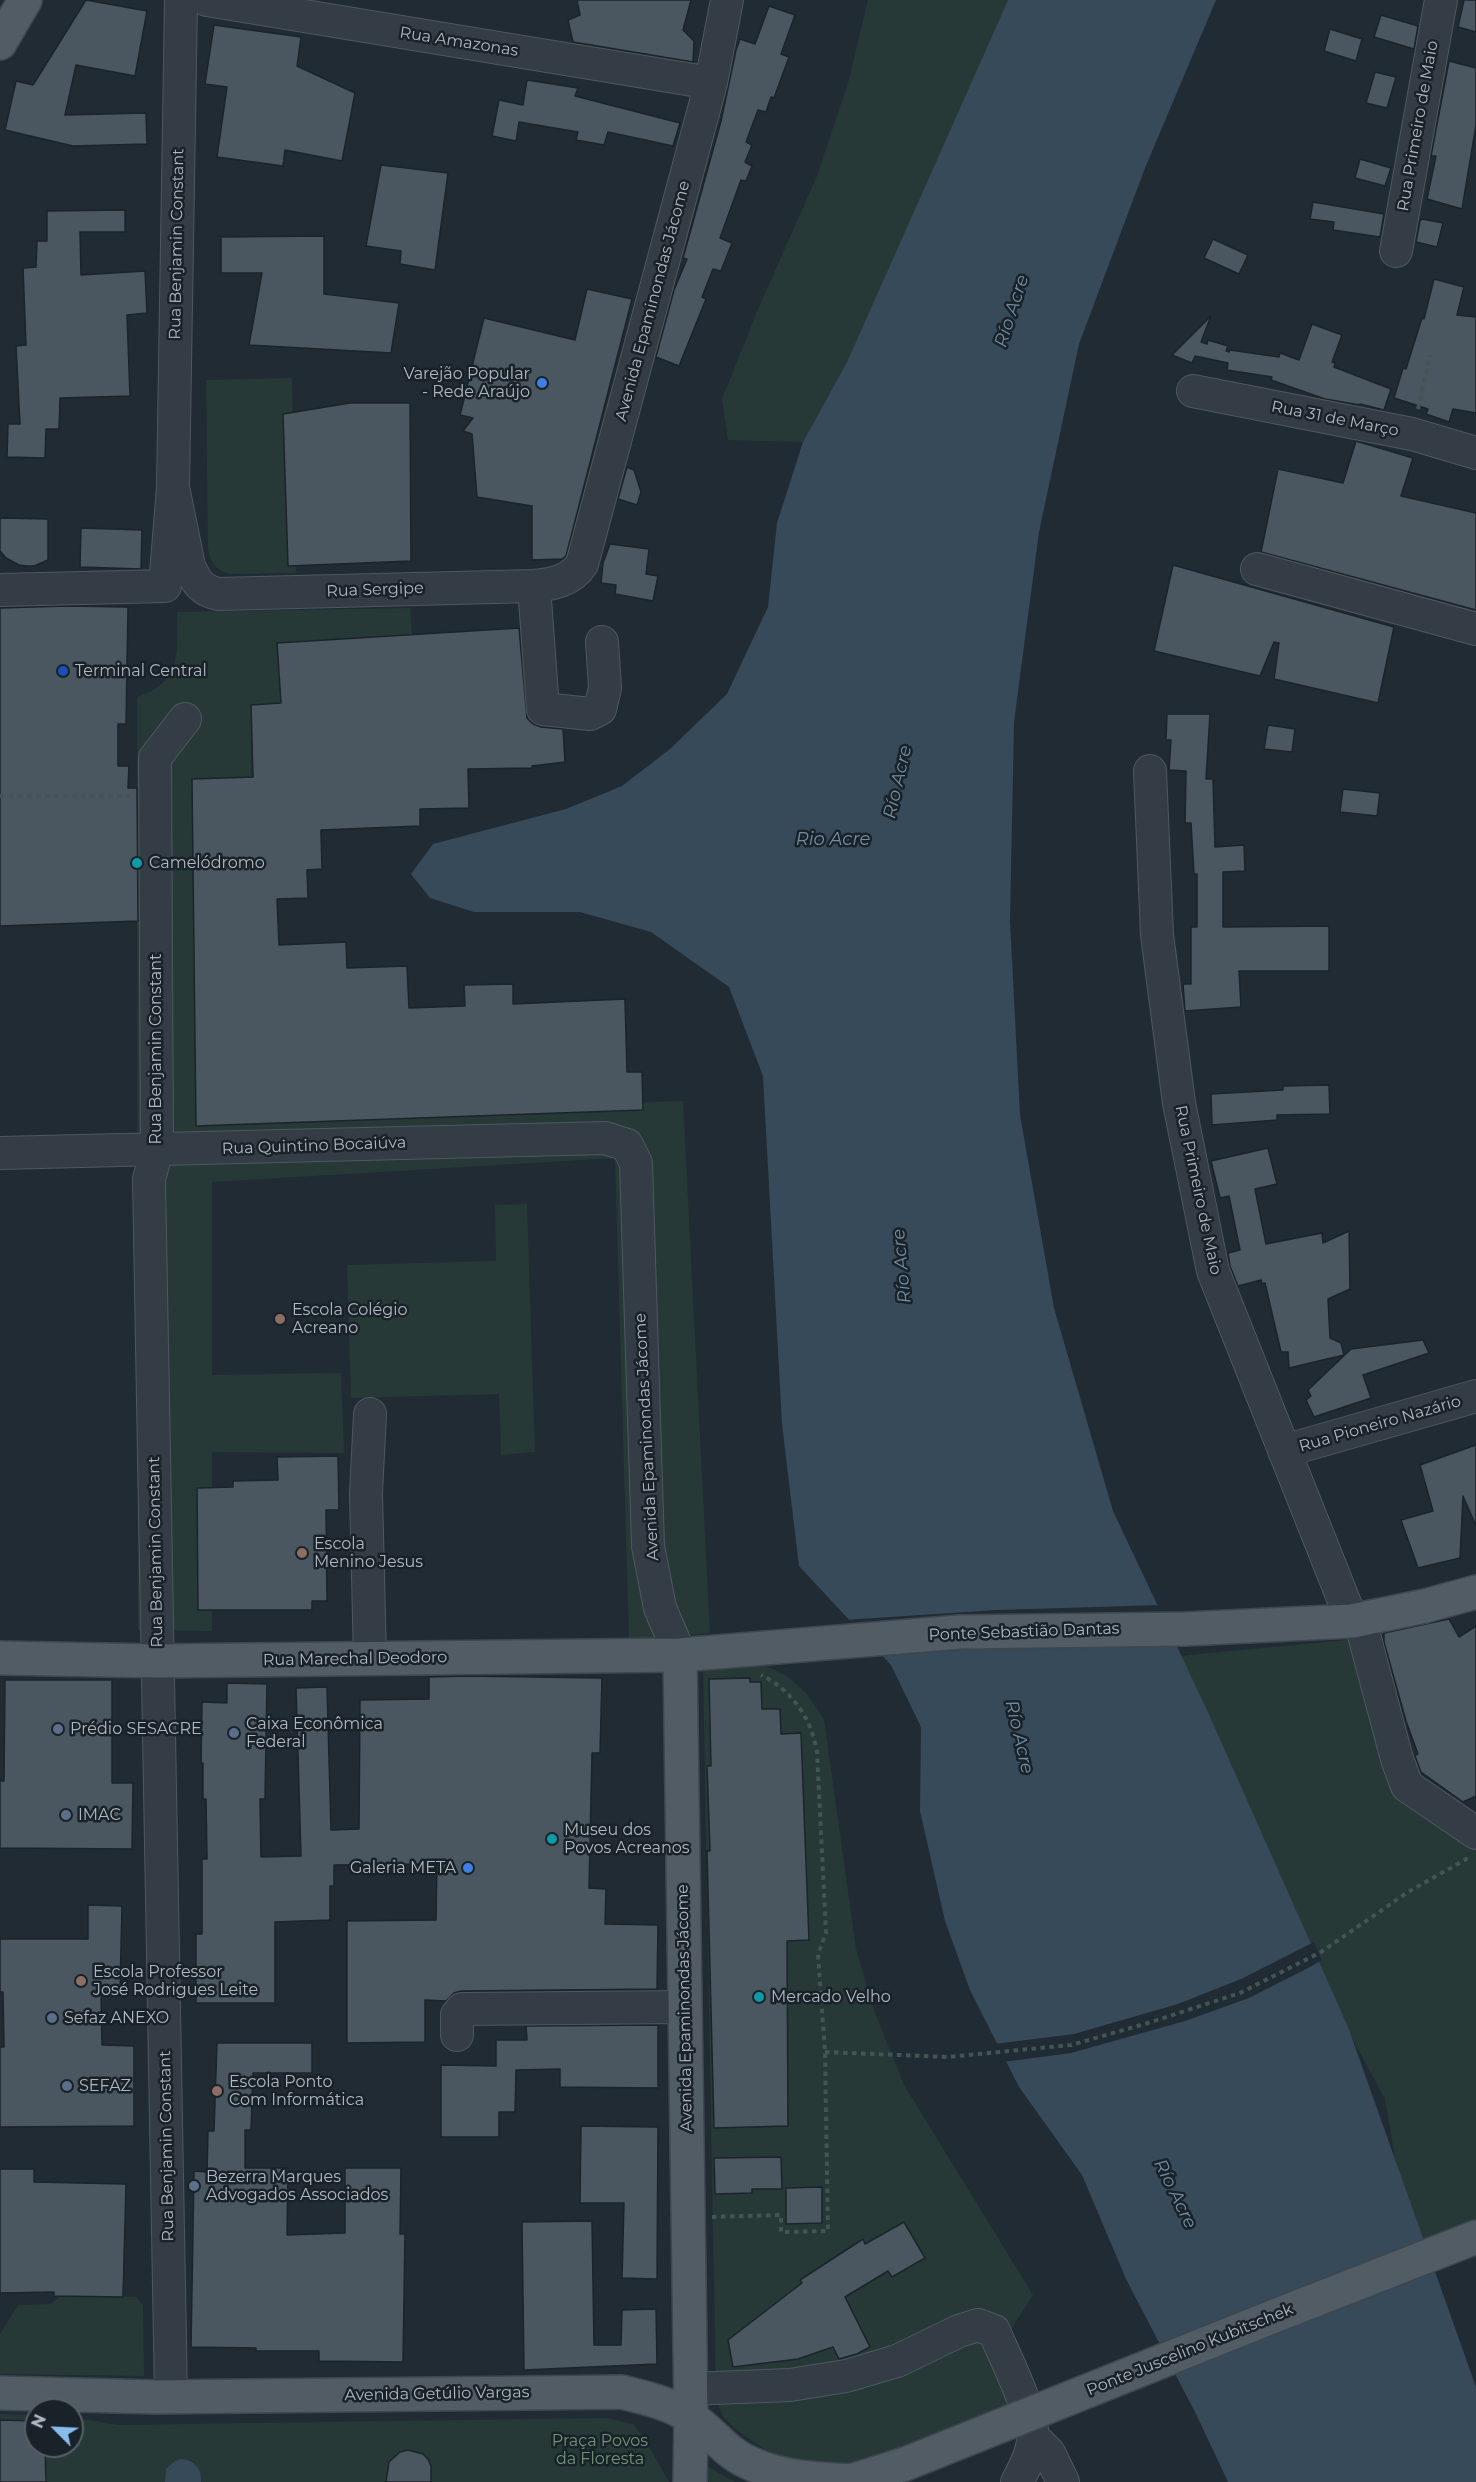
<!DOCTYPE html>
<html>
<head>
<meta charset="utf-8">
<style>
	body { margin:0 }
	#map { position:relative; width:1476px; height:2482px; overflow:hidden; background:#212b34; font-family:Montserrat,sans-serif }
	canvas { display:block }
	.north { position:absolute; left:24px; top:2398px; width:60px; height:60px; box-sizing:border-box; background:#1a2229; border:2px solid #565e66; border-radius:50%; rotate:294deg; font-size:16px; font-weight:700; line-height:24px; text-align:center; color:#afb8c2 }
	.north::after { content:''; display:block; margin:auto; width:21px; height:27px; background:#89bbec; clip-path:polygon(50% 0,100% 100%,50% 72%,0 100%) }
</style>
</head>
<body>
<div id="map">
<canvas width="1476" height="2482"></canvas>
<div class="north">N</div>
</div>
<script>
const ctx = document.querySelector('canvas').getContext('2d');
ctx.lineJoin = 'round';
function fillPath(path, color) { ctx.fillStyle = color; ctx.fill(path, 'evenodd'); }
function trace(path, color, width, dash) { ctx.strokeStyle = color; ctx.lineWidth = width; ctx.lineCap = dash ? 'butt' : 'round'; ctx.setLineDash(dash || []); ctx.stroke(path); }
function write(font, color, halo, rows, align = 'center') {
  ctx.font = font + ' Montserrat,sans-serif'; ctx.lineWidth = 5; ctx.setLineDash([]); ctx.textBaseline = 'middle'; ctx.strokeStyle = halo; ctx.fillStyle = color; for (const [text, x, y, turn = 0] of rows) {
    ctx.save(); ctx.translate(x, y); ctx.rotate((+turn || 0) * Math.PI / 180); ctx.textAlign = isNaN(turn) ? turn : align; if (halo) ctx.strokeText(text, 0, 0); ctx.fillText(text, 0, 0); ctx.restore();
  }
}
fillPath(new Path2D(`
	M868 0H1008L847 362 803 442 728 440 722 399 759 307 817 176 848 83Z
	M292 378 296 573 231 574C216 571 211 563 208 548L206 380Z
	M410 608 412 635 281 703 251 705 252 795 209 1119 683 1101 710 1633 629 1641 615 1158 212 1182V1375L341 1373 344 1453 212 1452V1631L138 1630 137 697C183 682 177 652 177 612Z
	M527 1204 535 1452 501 1455 499 1394 351 1398 347 1265 496 1261 495 1205Z
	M1377 1637 1416 1773 1476 1824V2221L1410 2246 1385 2099 1321 1981 1179 1656Z
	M755 1661 787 1676 806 1693 824 1719 856 1949 875 2013 904 2085 1033 2295 1012 2328 1015 2410 851 2470 800 2466 764 2449 738 2431 723 2417 716 2399 703 1663Z
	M62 2295 136 2297 143 2305 144 2376 0 2374V2334L18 2305 51 2304Z
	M0 2414 36 2415V2446H72V2417L118 2425 606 2418 633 2424 643 2436 669 2482H0Z
	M700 2462 735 2482H700Z`), '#263937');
fillPath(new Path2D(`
	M1008 0H1216L1145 168 1079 344 1039 532 1014 722 1010 921 1020 1115 1054 1308 1113 1511 1206 1708 1348 2027 1476 2387V2482H1228L1197 2416 1126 2279 1082 2175 1019 2087 970 1990 945 1921 920 1811 921 1727 891 1665 799 1566 782 1424 763 1076 729 987 651 932 580 912H474L430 898 411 874 433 844 566 809 622 786 670 749 727 694 768 607 777 523 803 442 847 362Z
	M182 2459C195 2461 202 2469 201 2482H165L166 2469 175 2461Z`), '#364a5a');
fillPath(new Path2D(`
	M1161 1605 1179 1642 1069 1643 878 1655 845 1620 997 1610Z
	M1314 1942 1322 1960 1310 1967 1249 1998 1185 2021 1071 2053 1003 2062 994 2044 1074 2034 1178 2004 1241 1979Z`), '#212b34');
const building = new Path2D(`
	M86 0 147 11 135 76 76 65 65 115 146 113 147 144 73 146 5 130 16 81 33 85Z
	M577 0H691L683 30 694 41 693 62 573 42 568 20 580 15Z
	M1464 0H1476V32L1458 27Z
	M769 6 795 15 781 54 789 57 774 98 771 97 766 112 758 110 746 142 752 145 745 162 752 166 746 181 741 180 720 238 732 243 721 271 713 269 702 297 706 299 679 366 656 357 674 290 687 259 683 258 721 121 736 50 740 39 755 44Z
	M1381 15 1418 26 1414 49 1374 37Z
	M214 25 301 37 297 66 355 93 342 161 285 150 283 166 217 157 227 87 205 84Z
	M1330 29 1362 39 1356 61 1324 51Z
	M1449 61 1476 68V125L1462 209 1427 199 1436 156H1431Z
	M1375 72 1396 77 1387 108 1366 103Z
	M527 80 578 88 575 96 680 123 673 146 608 132 604 145 576 140 578 132 519 122 516 141 492 136 499 100 523 105Z
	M1360 159 1391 168 1385 186 1355 178Z
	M381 165 448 173 435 270 400 264 401 251 366 246Z
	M1313 202 1384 214 1380 237 1333 230 1334 222 1310 219Z
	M125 210V232H80L81 275 145 271 147 313 127 315 130 396 60 398 59 429H46L45 458 7 457 8 424H20L16 346 26 345 23 268 36 267 37 241H47V211Z
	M1422 219 1443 223 1437 247 1416 242 1420 221Z
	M324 236V294L399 303 391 353 249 345 262 273H221V237Z
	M1213 239 1248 255 1239 274 1204 258Z
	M1434 279 1464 287 1457 315 1476 317V413L1453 409 1449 422 1426 414 1428 409 1394 398 1403 368 1406 369 1422 318 1424 319Z
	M587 289 632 299 566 556 562 559 532 560V506L477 497 472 434 463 431 473 418 460 415 484 318 575 340Z
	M1211 316 1201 342 1207 344 1208 340 1228 346 1226 351 1229 352 1230 350 1279 357 1280 353 1299 360 1312 324 1342 335 1332 362 1335 363 1334 367 1391 389 1384 410 1360 404V405L1325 399 1271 380 1272 377 1227 370 1228 363 1195 356 1192 363 1172 355Z
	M350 403H410L411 561 288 566 283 414Z
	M1356 441 1413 458 1401 496 1476 513V610L1261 552 1278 469 1343 483Z
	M627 467 634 470 641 492 637 505 618 499Z
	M0 518 48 519V560L34 566H26L19 565 6 558 0 551Z
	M81 528 142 530 141 569 80 567Z
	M610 544 649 549 646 574 658 576 653 601 615 594 616 585 601 583 603 563Z
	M1173 565 1394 627 1378 703 1274 679 1279 643 1274 642 1260 676 1154 651Z
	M66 606 128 607 126 724H118V766H129L128 788H137L138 921 0 926V608Z
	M519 628 527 718 533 724 541 727 563 729 565 762 532 766V768L468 769 469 808 420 809V826L321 830 322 869 307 870 308 898 277 899 279 945 346 942 347 968 407 966 409 1008 465 1006 464 985 513 984V1004L625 999 627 1072H642L643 1110 196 1126 192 779 253 777 251 705 281 703 277 643Z
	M1167 714H1210L1206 779H1213L1215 847 1244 845 1245 871 1223 872V927L1329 926V971H1239L1241 1007 1185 1011 1183 984H1191V927H1197V874H1194L1191 823H1185L1186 771 1169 770 1171 740H1166Z
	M1268 725 1295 729 1292 752 1264 749Z
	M1343 789 1380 793 1377 816 1340 812Z
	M1329 1085 1330 1114 1277 1115V1120L1212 1125 1211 1094 1283 1090V1086Z
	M1268 1148 1277 1184 1255 1189 1266 1244 1322 1233 1323 1243 1349 1231 1350 1289 1328 1299 1330 1338 1341 1343 1344 1355 1289 1368 1288 1352H1281L1265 1283 1262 1284 1261 1280 1238 1286 1230 1266 1228 1253 1240 1250 1229 1196 1220 1198 1211 1161Z
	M1423 1340 1429 1353 1363 1375 1371 1398 1314 1417 1306 1400 1311 1396 1308 1390 1351 1349Z
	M1476 1445V1526L1463 1496 1460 1558 1418 1568 1401 1520 1433 1511 1420 1465Z
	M338 1456 339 1510H326L327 1601H312V1610H198L197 1488 233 1487V1481L278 1480 277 1457Z
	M1449 1619 1459 1637 1476 1626V1796L1463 1802 1421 1772 1415 1756 1418 1754 1406 1721 1384 1642V1633Z
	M467 1676 602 1678 600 1753H592L589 1888 606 1889 605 1924 658 1925 657 1989 461 1991 454 1993 446 2001 425 2000V2042L347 2043V1921L436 1920 437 1864 334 1865V1886H330V1920L275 1922V2003H196V1934H202V1859H207L206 1799H203V1763H201L202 1702 227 1703V1683L267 1684 265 1799H260L261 1857 301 1856 296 1688 327 1687 331 1830 359 1829 360 1700 429 1699V1677Z
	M750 1678V1682H761L762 1709H780L781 1734 801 1733 809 1940 787 1941 788 2126 714 2128 707 1851H710L707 1766H711L709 1679Z
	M5 1680H112V1783H133L132 1849 0 1848V1781H4Z
	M88 1905 122 1906 120 1992H101L102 2045 134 2046V2126L0 2127V2047H4L3 1992H0V1939H88Z
	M658 2025V2088L560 2087V2069L516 2070 515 2112H499V2137H441V2065L496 2066V2040H527L526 2026Z
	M217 2043H312V2073H253L251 2130H245V2168H288L287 2235 345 2233V2168H401L400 2234H405L403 2362 319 2361V2351H256V2348L191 2347 194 2171 207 2172 208 2131H214Z
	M581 2126 658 2127 657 2279 622 2278 624 2203H580Z
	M781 2157 782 2189H752V2193L715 2194 714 2158Z
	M0 2169H34V2182L126 2184 123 2297 54 2296V2292L0 2293Z
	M822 2187V2223L786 2224V2188Z
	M592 2221 594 2345H621L622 2310 656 2309 657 2364 524 2370 522 2222Z
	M904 2222 925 2258 892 2277 888 2271 845 2297 870 2347 857 2354 839 2359 833 2347 798 2359 733 2367 728 2340 802 2283 800 2280 863 2239 865 2244Z
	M0 2420 36 2421V2446H45L46 2482H0Z
	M408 2450 423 2454 428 2459 431 2466V2482H386L389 2462 400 2452Z`);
fillPath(building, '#4a5660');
trace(building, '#1c242b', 1.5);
const minor = new Path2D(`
	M207 0 711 83
	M1396 251 1441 0
	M1193 391 1412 434 1476 453
	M173 487 189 566C196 582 201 590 218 594L534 586C553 584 571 581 582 564L711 83 727 0
	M1257 569 1476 629
	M534 586 543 709 590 714 600 709 605 688 602 642
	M0 590 165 586 173 487 181 0
	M1150 771 1157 935 1179 1103 1213 1271 1352 1621
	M0 1153 605 1138 627 1145 636 1163 648 1546 660 1608 680 1655
	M1284 1451 1476 1396
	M1360 1620 1397 1759 1407 1786 1476 1833
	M370 1659 366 1493 370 1414
	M457 2035V2015L462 2009 685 2007
	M690 2389 790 2385 846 2376 897 2361 959 2331 978 2325 994 2331C1005 2357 1032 2411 1033 2438 1033 2453 1024 2469 1017 2482
	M171 2397 149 1179 157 1150 155 758 185 719
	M1033 2437 1049 2453 1063 2482`);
const major = new Path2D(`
	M0 43 25 0
	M680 1655 691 2417 690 2482
	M0 1658 158 1661 680 1655 960 1632 1186 1629 1352 1621 1425 1606 1476 1592
	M1272 2317 1476 2237
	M0 2393 155 2397 622 2392C645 2398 670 2403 690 2417 712 2431 726 2454 752 2464 783 2478 817 2479 851 2481
	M848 2482 905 2464`);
trace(minor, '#4f5860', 34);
trace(major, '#3e464e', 36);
trace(new Path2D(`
	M1418 409 1430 355
	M0 796H131
	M825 2052 948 2057 1071 2045 1148 2023 1240 1993 1321 1952 1408 1892 1470 1857
	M712 2217 781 2215V2232L828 2231 825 2052 818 1954 826 1933 817 1752C811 1718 793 1691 761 1675`), '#435454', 4, [4.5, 4.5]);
trace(minor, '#343d45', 32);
trace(major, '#525c65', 33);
const majorBridge = new Path2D(`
	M905 2464 1272 2317`);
trace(majorBridge, '#3e464e', 36, []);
trace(majorBridge, '#525c65', 33);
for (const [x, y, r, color] of [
	[542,383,6,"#3f7fe0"],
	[63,671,6,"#1a4fb4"],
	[137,863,6,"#0f9aa8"],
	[280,1319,6,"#8d6e63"],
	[302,1553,6,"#8d6e63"],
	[58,1729,6,"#5c6f8a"],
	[234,1733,6,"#5c6f8a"],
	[66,1815,6,"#5c6f8a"],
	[552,1839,6,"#0f9aa8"],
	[468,1868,6,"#3f7fe0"],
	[81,1981,6,"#8d6e63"],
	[759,1997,6,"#0f9aa8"],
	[52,2018,6,"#5c6f8a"],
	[67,2086,6,"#5c6f8a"],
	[217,2091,6,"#8d6e63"],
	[194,2186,6,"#5c6f8a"]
]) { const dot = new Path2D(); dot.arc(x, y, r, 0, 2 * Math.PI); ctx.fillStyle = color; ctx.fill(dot); trace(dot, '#1a2229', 2); }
write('16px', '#afb8c2', '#1a2229', [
	["Rua Amazonas",459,42,9],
	["Rua Primeiro de Maio",1418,126,-80],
	["Rua Benjamin Constant",177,244,-89],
	["Avenida Epaminondas Jácome",653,301,-75],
	["Rua 31 de Março",1335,419,11],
	["Rua Sergipe",375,590,-2],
	["Rua Benjamin Constant",156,1049,-90],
	["Rua Quintino Bocaiúva",314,1146,-2],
	["Rua Primeiro de Maio",1198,1190,78],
	["Rua Pioneiro Nazário",1380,1424,-16],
	["Avenida Epaminondas Jácome",647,1437,-93],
	["Rua Benjamin Constant",156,1552,-91],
	["Ponte Sebastião Dantas",1024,1632,-2],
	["Rua Marechal Deodoro",355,1659,-1],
	["Avenida Epaminondas Jácome",685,2008,-91],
	["Rua Benjamin Constant",167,2146,-91],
	["Ponte Juscelino Kubitschek",1190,2350,-22],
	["Avenida Getúlio Vargas",437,2394,-1]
]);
write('16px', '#afb8c2', '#1a2229', [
	["Varejão Popular",530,374,"right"],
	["- Rede Araújo",530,392,"right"],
	["Terminal Central",75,671],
	["Camelódromo",149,863],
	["Escola Colégio",292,1310],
	["Acreano",292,1328],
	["Escola",314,1544],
	["Menino Jesus",314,1562],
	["Caixa Econômica",246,1724],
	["Federal",246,1742],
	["Prédio SESACRE",70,1729],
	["IMAC",78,1815],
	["Museu dos",564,1830],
	["Povos Acreanos",564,1848],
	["Galeria META",456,1868,"right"],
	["Escola Professor",93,1972],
	["José Rodrigues Leite",93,1990],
	["Mercado Velho",771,1997],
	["Sefaz ANEXO",64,2018],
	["Escola Ponto",229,2082],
	["Com Informática",229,2100],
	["SEFAZ",79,2086],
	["Bezerra Marques",206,2177],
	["Advogados Associados",206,2195]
], 'left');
write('16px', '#709574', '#1a2229', [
	["Praça Povos",600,2441],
	["da Floresta",600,2459]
]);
write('italic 18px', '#728da3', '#1a2229', [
	["Río Acre",1012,311,-72],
	["Río Acre",898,782,-77],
	["Rio Acre",833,840],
	["Río Acre",902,1266,-95],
	["Río Acre",1019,1737,77],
	["Río Acre",1175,2194,64]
]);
</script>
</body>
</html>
